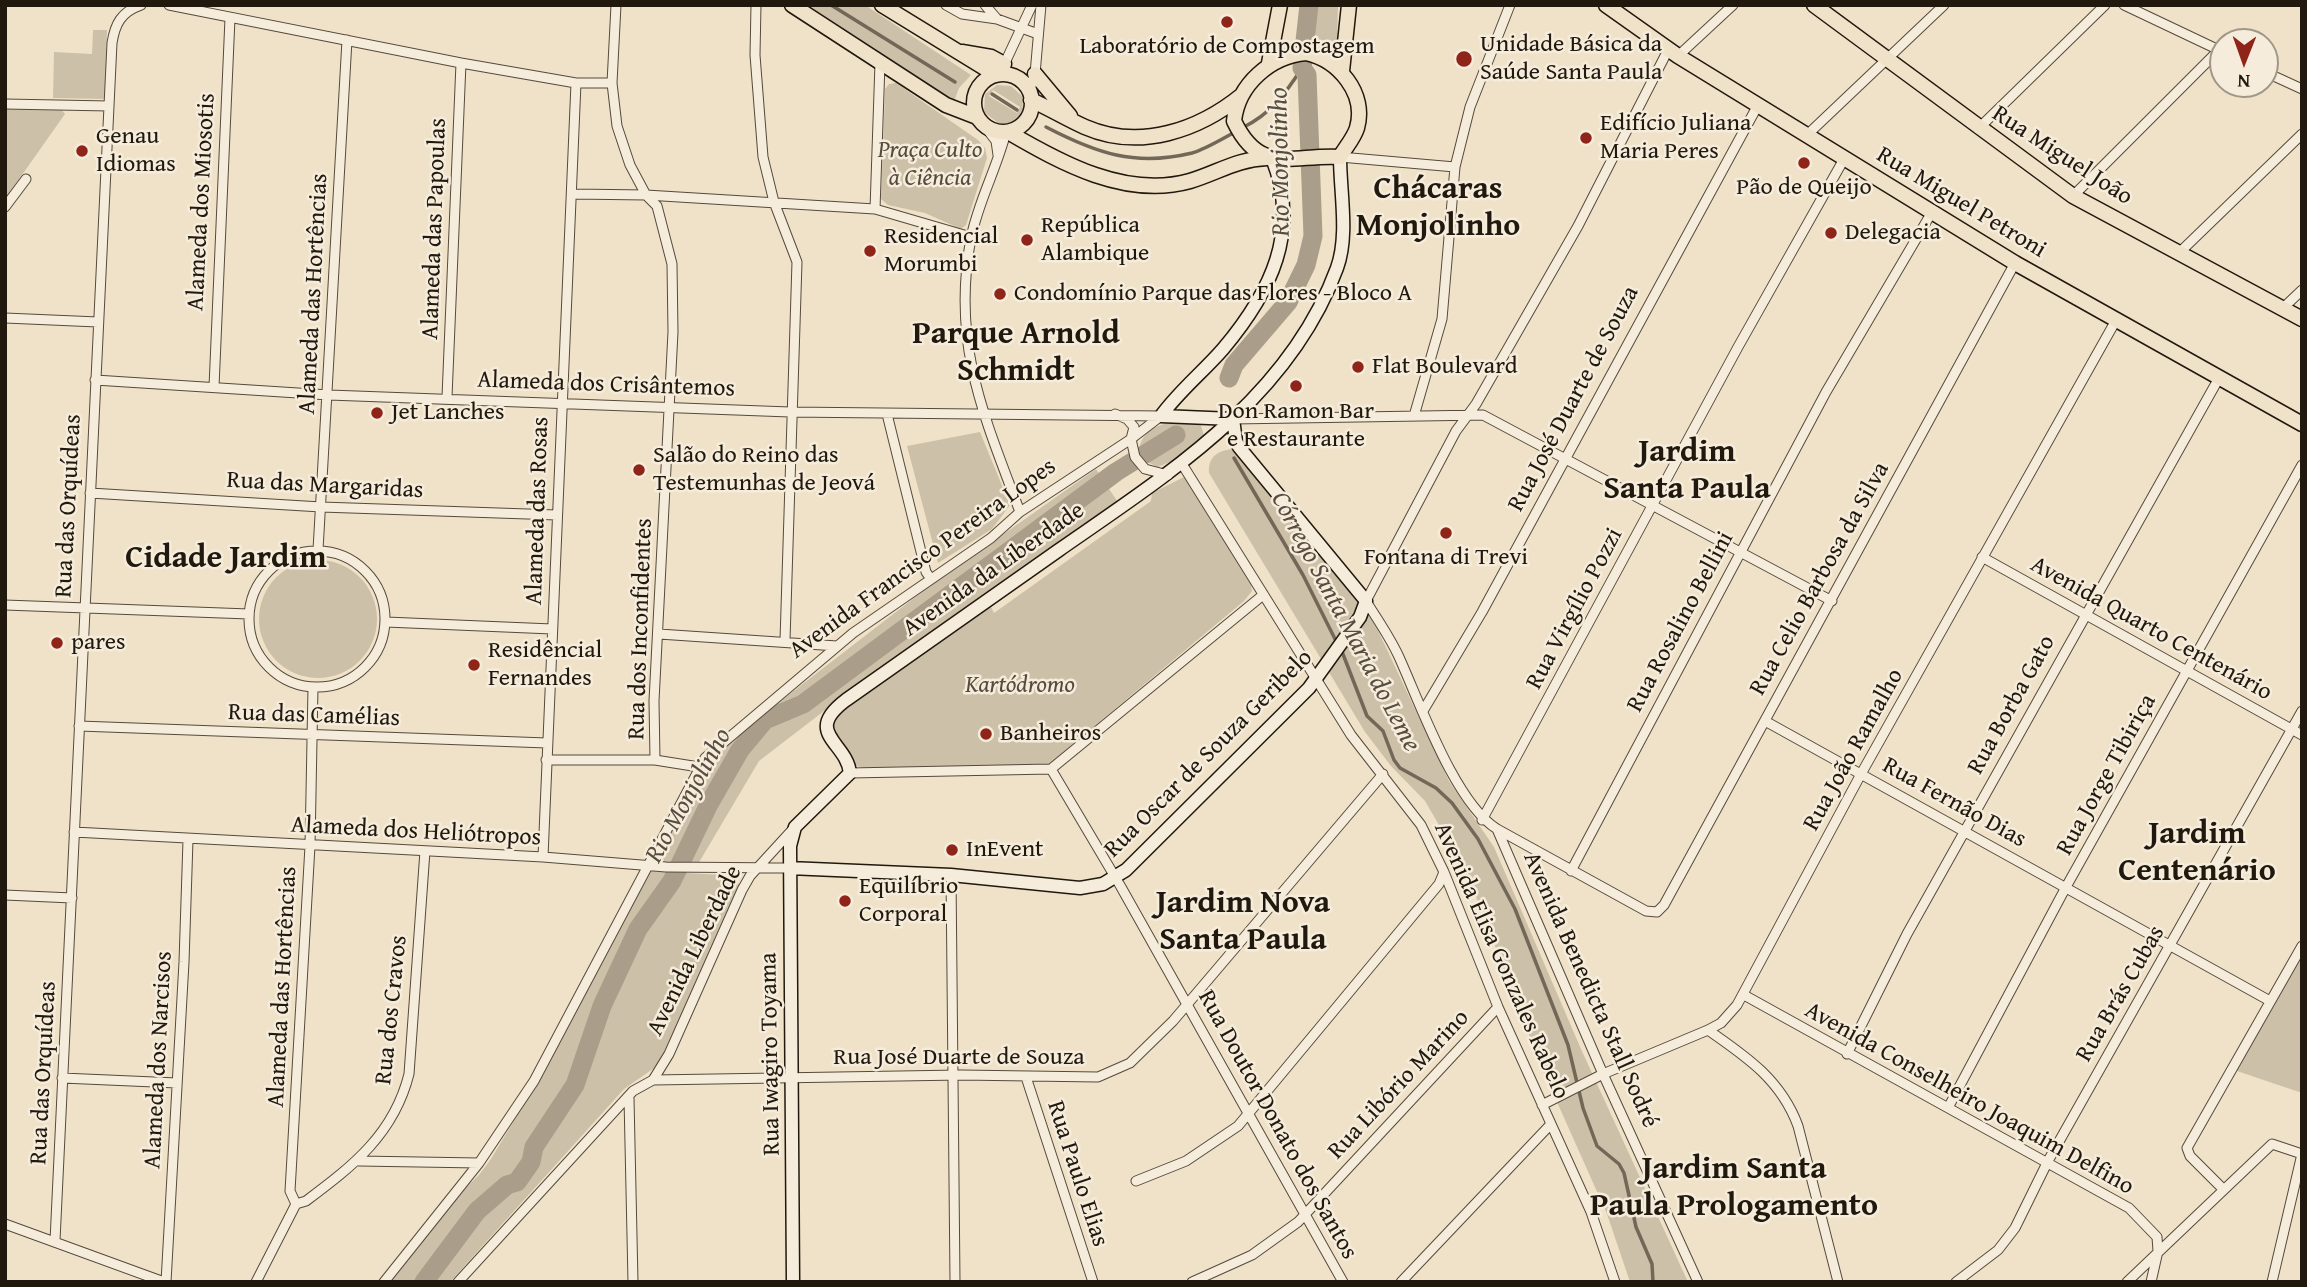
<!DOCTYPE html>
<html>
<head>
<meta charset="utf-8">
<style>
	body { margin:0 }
	#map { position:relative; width:2307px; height:1287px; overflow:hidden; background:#f0e2c8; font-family:"Gentium Book Plus",serif }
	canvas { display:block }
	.frame { position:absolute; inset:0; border:7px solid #21180e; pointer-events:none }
	.north { position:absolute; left:2209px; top:28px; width:70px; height:70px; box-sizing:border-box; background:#f5ecdb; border:2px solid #a09789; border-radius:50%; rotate:181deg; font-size:19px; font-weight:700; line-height:28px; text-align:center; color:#21180e }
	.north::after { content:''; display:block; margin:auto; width:24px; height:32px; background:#8f2418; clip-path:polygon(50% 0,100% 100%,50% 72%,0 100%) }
</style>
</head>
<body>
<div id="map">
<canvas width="2307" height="1287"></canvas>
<div class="frame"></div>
<div class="north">N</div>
</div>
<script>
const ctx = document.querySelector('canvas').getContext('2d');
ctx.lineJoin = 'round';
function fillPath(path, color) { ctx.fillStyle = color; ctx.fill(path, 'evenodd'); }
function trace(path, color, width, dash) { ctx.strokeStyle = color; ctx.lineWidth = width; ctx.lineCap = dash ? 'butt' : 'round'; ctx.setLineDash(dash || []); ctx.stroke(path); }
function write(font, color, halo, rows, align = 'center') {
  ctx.font = font + ' "Gentium Book Plus",serif'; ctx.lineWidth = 5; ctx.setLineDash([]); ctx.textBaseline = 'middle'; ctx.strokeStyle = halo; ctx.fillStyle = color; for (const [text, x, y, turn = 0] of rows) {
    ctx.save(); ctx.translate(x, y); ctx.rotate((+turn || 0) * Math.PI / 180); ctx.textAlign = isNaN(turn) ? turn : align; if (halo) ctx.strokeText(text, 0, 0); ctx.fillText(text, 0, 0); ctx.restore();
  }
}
fillPath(new Path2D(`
	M799 5H865L971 75 959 88 953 104Z
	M1315 5H1338L1337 41 1312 40Z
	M93 30H107L106 99 53 98 54 52 92 54Z
	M896 83 978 140 985 148 987 158 966 225 961 229 925 213 888 205 881 199 885 89 889 84Z
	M997 85 1011 86 1022 96 1023 112 1017 123H998L984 112 985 94ZM993 90 1020 107 1017 113 989 96Z
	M5 108 61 109 65 114 5 199Z
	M1200 422 1204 436 1172 461 1158 467 1145 461 1139 448C1146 420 1177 421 1200 422Z
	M980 432 1010 505 992 529 938 563 907 446Z
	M1232 449 1373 620 1449 781 1494 847 1581 1049 1688 1282H1630L1607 1214 1540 1064 1467 873 1425 801 1391 766 1365 732 1209 473C1208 457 1217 451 1232 449Z
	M1096 469 1117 501 959 617 863 681 759 761 698 864H662L659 858 662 848 706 767 734 737 927 588Z
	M1184 477 1192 484 1251 584 1252 591 1244 601 1049 764 880 769C872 769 864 769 857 766 843 758 830 733 834 717L843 709 990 605 994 613 1151 501 1152 493Z
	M259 619a59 59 0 1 1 118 0a59 59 0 1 1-118 0Z
	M651 871 723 875 741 885 660 1064 624 1089 450 1282H391L450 1203 479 1175 491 1159 536 1084Z
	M2302 956V1093L2234 1070Z`), '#cdc0a8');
trace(new Path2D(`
	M831 5 955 82
	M992 94 1017 110
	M1046 127C1096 153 1135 167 1192 153 1206 149 1222 139 1235 132
	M1242 128C1271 114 1285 94 1302 68
	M1234 458 1303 575 1337 643
	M1341 649 1367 716 1383 731 1394 760 1400 768 1436 788 1452 803 1478 839 1515 909 1568 1045 1583 1108 1597 1146 1619 1164 1624 1173 1636 1227 1652 1264 1653 1282`), '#736858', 3.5);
trace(new Path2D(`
	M1229 378 1234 365 1288 302 1306 265 1313 236 1307 75 1302 68 1309 5
	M424 1282 477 1211 507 1185 517 1182 531 1162 534 1147 575 1085 602 1006 638 929 672 881 709 804 740 750 765 720 803 704 1116 472 1176 435`), '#aa9d89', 19);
const street = new Path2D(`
	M169 5 461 63 576 83H612
	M616 5 612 83 617 126 630 165 646 195 657 206 672 264 673 332 654 701 655 760 699 767
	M756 5 755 55 763 157 774 202 797 262 785 640
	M946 5 962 14 997 19
	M985 5 997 19 1038 34
	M2124 5 2221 51
	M1668 50 1578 226 1476 404 1456 431 1366 601C1377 619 1390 637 1399 657 1420 703 1455 803 1497 829L1646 911 1657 912 1664 905 2015 263
	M1678 56 1733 5
	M1003 67 1032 5
	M2265 72 2302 89
	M1029 92 1035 74 1041 5
	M5 104 109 106
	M983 124 996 141 998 155
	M1978 129 2105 5
	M1006 132C997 168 978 202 971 238 951 344 984 416 1020 512
	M1807 135 1944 5
	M1340 157 1455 167
	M574 194 646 195 875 209 971 237
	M2073 196 2219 50
	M5 207 26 179
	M875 209 880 63
	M2179 253 2302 134
	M2282 309 2302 290
	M5 318 98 322
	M95 380 329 395 790 412 1161 416
	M214 387 230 18
	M447 397 461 63
	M887 414 926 572 931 579
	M1161 416 1131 439 1135 457 1145 469 1168 475
	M1414 416 1442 319 1455 167 1470 107 1510 5
	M1233 419 1483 415 1832 601
	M1182 464 1351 735 1421 825 1444 872 1498 1007 1591 1212 1615 1282
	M90 493 321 507 557 515
	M318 550 347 40
	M249 619a68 68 0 1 1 136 0a68 68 0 1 1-136 0Z
	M1982 557 2302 735
	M5 605 249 614
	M386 622 552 629
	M659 634 837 646
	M1423 711 1482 612 1758 105
	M1765 721 2270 1001
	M79 726 547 743
	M546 760H655
	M1051 769 1121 887 1343 1282
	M850 773 1051 769 1263 595
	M1482 820 1738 347 1844 159
	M1497 829 1603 1074 1698 1282
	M74 832 543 857 666 867 789 868
	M543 857 576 83
	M1571 871 1826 392 1932 212
	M951 875 955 1282
	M5 895 72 898
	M1744 995 2129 1208 2157 1237 2158 1251 2151 1282
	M1708 1030C1747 1057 1781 1080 1798 1126L1838 1282
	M1847 1054 1907 934 2219 378
	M1026 1077 1093 1282
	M62 1078 177 1083
	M653 1080 961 1075 1098 1077 1130 1063 1173 1021 1383 774
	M629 1098 633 1282
	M1542 1105 1603 1074 1708 1030 1721 1023 1737 1005 1861 774 2115 322
	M1949 1106 2066 887 2302 465
	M359 1161 479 1163
	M1136 1181 1186 1161 1238 1126 1439 884 1444 872
	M2223 1189 2190 1156 2187 1148 2302 946
	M296 1204 290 1191 310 846 313 687
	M5 1224 164 1282
	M55 1241 112 43C115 24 121 12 141 5
	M166 1282 184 962 188 840
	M256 1282 296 1204 306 1201C353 1166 394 1134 409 1074L425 851
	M384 1282 479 1163 534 1081 705 758 853 633 991 538 1020 512 1131 439 1134 427 1127 419 1115 414
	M458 1282 633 1091 653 1080 669 1054 742 890 750 876 794 828
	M1192 1282 1252 1255 1298 1222 1498 1007
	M1401 1282 1551 1124
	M1956 1282 1998 1250 2015 1228 2048 1161 2302 711
	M2127 1282 2272 1144 2302 1154
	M2272 1282 2302 1154`);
const secondary = new Path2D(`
	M1161 416C1179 391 1203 372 1223 349 1271 292 1301 231 1272 158
	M1161 416 1233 419
	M789 868 951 875 1080 888 1103 884 1126 870 1309 688 1360 617 1366 601 1239 447 1236 441 1233 419
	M793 1282 790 846 795 827 850 773C847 742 802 733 846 700 917 650 988 600 1059 550 1168 474 1289 399 1337 268 1349 235 1340 192 1340 157`);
const primary = new Path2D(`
	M792 5 946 105 977 117
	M882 5 996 75
	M1606 5 1678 56 2015 263 2302 424
	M1814 5 2073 196 2302 319
	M962 52 991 57 1004 64
	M1306 53C1338 60 1367 93 1357 128 1354 138 1345 148 1340 157 1292 154 1260 176 1234 121 1238 84 1271 56 1306 53Z
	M1269 63 1280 5
	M1342 71 1349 5
	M1035 74 1070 116
	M974 103a29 29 0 1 1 58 0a29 29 0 1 1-58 0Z
	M1031 100C1049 108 1067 119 1085 127 1140 151 1199 130 1242 95
	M1008 132C1061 163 1126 199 1190 181 1217 173 1237 159 1267 158`);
trace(street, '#554a3c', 11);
trace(secondary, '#21180e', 15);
trace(primary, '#21180e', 17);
trace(street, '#f5ecdb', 9);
trace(secondary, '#f5ecdb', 12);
trace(primary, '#f0e2c8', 14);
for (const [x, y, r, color] of [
	[1227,22,7,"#8f2418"],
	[1464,59,9,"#8f2418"],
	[1586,138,7,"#8f2418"],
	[82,151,7,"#8f2418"],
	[1804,163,7,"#8f2418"],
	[1831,233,7,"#8f2418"],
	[1027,240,7,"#8f2418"],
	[870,251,7,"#8f2418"],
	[1000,294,7,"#8f2418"],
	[1358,367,7,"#8f2418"],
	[1296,386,7,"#8f2418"],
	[377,413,7,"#8f2418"],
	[639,470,7,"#8f2418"],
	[1446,533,7,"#8f2418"],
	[57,643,7,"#8f2418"],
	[474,665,7,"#8f2418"],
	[986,734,7,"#8f2418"],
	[952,850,7,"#8f2418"],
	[845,901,7,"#8f2418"]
]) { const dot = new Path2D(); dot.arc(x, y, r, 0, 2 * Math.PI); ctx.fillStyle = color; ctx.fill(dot); trace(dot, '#f5ecdb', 2.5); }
write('24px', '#21180e', '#f5ecdb', [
	["Unidade Básica da",1480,45],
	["Saúde Santa Paula",1480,73],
	["Laboratório de Compostagem",1227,47,"center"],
	["Edifício Juliana",1600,124],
	["Maria Peres",1600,152],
	["Genau",96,137],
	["Idiomas",96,165],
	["Pão de Queijo",1804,188,"center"],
	["República",1041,226],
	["Alambique",1041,254],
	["Delegacia",1845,233],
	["Residencial",884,237],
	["Morumbi",884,265],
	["Condomínio Parque das Flores - Bloco A",1014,294],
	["Flat Boulevard",1372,367],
	["Don Ramon Bar",1296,412,"center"],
	["e Restaurante",1296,440,"center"],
	["Jet Lanches",391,413],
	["Salão do Reino das",653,456],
	["Testemunhas de Jeová",653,484],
	["Fontana di Trevi",1446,558,"center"],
	["pares",71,643],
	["Residêncial",488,651],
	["Fernandes",488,679],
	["Banheiros",1000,734],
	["InEvent",966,850],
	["Equilíbrio",859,887],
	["Corporal",859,915]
], 'left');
write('italic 24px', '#554a3c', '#f5ecdb', [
	["Praça Culto",930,151],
	["à Ciência",930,179],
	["Kartódromo",1020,686]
]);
write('24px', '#21180e', '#f5ecdb', [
	["Rua Miguel João",2062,156,33],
	["Alameda dos Miosotis",202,202,-87],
	["Rua Miguel Petroni",1961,203,31],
	["Alameda das Papoulas",435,229,-88],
	["Alameda das Hortências",314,294,-87],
	["Alameda dos Crisântemos",606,385,2],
	["Rua José Duarte de Souza",1574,399,-62],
	["Rua das Margaridas",325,486,3],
	["Rua das Orquídeas",69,506,-87],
	["Alameda das Rosas",538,511,-88],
	["Avenida Francisco Pereira Lopes",923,559,-36],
	["Avenida da Liberdade",994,570,-35],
	["Rua Celio Barbosa da Silva",1820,579,-61],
	["Rua Virgílio Pozzi",1575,609,-62],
	["Rua Rosalino Bellini",1681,622,-62],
	["Rua dos Inconfidentes",641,629,-88],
	["Avenida Quarto Centenário",2151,629,29],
	["Rua Borba Gato",2012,705,-61],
	["Rua das Camélias",314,716,2],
	["Rua João Ramalho",1854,750,-61],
	["Rua Oscar de Souza Geribelo",1209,754,-45],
	["Rua Jorge Tibiriça",2107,775,-61],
	["Rua Fernão Dias",1954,803,29],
	["Alameda dos Heliótropos",416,832,3],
	["Avenida Liberdade",695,951,-64],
	["Avenida Elisa Gonzales Rabelo",1501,961,66],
	["Alameda das Hortências",283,987,-87],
	["Avenida Benedicta Stall Sodré",1590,990,66],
	["Rua Brás Cubas",2121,994,-60],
	["Rua dos Cravos",392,1010,-84],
	["Rua Iwagiro Toyama",771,1054,-91],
	["Rua José Duarte de Souza",959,1058],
	["Alameda dos Narcisos",159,1060,-87],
	["Rua das Orquídeas",44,1073,-87],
	["Rua Libório Marino",1399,1085,-47],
	["Avenida Conselheiro Joaquim Delfino",1969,1099,29],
	["Rua Doutor Donato dos Santos",1277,1125,61],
	["Rua Paulo Elias",1077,1174,72]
]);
write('italic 26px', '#584d3f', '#f5ecdb', [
	["Rio Monjolinho",1281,162,-91],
	["Córrego Santa Maria do Leme",1345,622,62],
	["Rio Monjolinho",689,796,-61]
]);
write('bold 32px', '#21180e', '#f5ecdb', [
	["Chácaras",1438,190],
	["Monjolinho",1438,227],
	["Parque Arnold",1016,335],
	["Schmidt",1016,372],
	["Jardim",1687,453],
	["Santa Paula",1687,490],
	["Cidade Jardim",226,559],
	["Jardim",2197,835],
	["Centenário",2197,872],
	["Jardim Nova",1243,904],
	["Santa Paula",1243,941],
	["Jardim Santa",1734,1170],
	["Paula Prologamento",1734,1207]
]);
</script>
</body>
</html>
